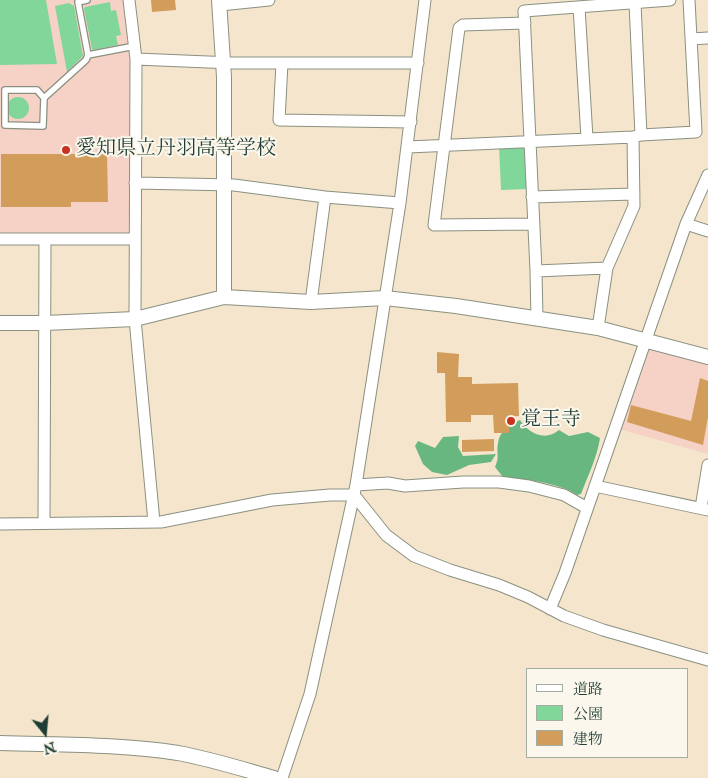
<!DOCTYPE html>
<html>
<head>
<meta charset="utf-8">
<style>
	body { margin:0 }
	#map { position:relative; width:708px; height:778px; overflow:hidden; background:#f5e5cc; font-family:"IM FELL English","Noto Serif JP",serif }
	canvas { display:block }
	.legend { position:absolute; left:526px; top:668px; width:162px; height:90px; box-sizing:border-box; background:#fbf7ec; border:1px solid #a3ada2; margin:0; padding:6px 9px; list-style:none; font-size:15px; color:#1f3d34 }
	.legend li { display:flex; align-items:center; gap:10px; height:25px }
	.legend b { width:25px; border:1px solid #a3ada2 }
	.north { position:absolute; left:20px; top:708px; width:50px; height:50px; -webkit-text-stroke:4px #fbf7ec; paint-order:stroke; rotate:163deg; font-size:14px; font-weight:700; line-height:20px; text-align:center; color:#1f3d34 }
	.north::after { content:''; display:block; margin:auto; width:18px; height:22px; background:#1f3d34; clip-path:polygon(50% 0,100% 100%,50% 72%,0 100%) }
</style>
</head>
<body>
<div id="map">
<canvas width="708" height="778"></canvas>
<ul class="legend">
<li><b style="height:6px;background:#fff"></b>道路</li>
<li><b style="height:14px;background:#81d699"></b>公園</li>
<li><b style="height:14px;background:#d29d5b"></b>建物</li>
</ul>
<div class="north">N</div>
</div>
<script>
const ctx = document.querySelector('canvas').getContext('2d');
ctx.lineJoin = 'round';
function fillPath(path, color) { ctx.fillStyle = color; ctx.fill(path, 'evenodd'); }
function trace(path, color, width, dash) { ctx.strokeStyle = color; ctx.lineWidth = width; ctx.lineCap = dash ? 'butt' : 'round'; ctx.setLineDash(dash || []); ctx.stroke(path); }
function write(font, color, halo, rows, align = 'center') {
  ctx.font = font + ' "IM FELL English","Noto Serif JP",serif'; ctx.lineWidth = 4; ctx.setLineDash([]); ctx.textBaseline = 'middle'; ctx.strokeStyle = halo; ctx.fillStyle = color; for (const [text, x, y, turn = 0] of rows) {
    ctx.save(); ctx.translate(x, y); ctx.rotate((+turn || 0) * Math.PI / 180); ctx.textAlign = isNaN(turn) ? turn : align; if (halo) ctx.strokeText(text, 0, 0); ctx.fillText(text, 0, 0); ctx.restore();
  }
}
fillPath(new Path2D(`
	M0 0H125L132 68 131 233 128 235 0 236Z
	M649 348 708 364V454L619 429Z`), '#f6d1c5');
fillPath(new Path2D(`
	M0 0H46L57 64 0 65Z
	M110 2 111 11 116 10 121 35 116 36 118 45 93 50 92 49 84 9 85 7Z
	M69 3 74 6 83 56 67 72 55 6Z
	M7 108a11 11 0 1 1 22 0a11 11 0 1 1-22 0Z
	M499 146H521L526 149 528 189 501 190Z`), '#81d699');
fillPath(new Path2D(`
	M520 420C528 433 545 442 559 430L569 436 588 432 600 438C597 458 588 475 581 494L577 495C559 482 525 480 503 477L495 467C500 456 496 454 498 443 499 432 510 423 520 420Z
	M459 436 458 447 463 456 496 454 491 462 469 465 447 475 432 472 423 464 415 446 418 441 435 448 443 437Z`), '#68b781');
fillPath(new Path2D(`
	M151 0H175L176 10 152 12Z
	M1 154H107L108 202H71V207H1Z
	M437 352 459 354 458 377H472V384L518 383 519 416 509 417V433H494L493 415H471V422H446L445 373H437Z
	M700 378 708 381V417L703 445 627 422 631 405 691 421Z
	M494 439V451L462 452V440Z`), '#d29d5b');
const service = new Path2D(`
	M87 0 78 2 88 55 135 46
	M44 98 37 90H5V125L43 126 44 98 86 60 88 55`);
const minor = new Path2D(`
	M129 0 136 59 135 319 154 522
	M635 3 641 135
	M220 5 269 0
	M579 7 587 138
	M525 23 463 25 459 28 434 225 533 224
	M691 39 708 38
	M136 59 232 63H418
	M282 63 279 120 411 122
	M408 147 633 137 641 135 696 132 689 0
	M135 183 234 185 325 197 400 203
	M532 197 634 194
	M686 224 708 231
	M0 239H135
	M536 271 607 268
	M311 302 325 197
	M537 319 536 271 524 11 670 0
	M598 328 607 268 634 206 633 137
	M356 485 388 483 405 486 463 482H499L529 486 564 495 587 508
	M595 486 708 510
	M701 508 708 465
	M44 523 45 239
	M0 524 161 522 272 500 330 495H354L386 535 414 556 450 570 499 585 528 597 564 616 603 630 708 660
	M550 609 565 573 686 224 708 175
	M282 778 310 694 356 485 400 203 425 0`);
const tertiary = new Path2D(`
	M219 0 224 77V297
	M0 323H45L135 319 224 297 311 302 385 298 456 306 598 328 708 357
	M0 743C59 745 120 744 178 753 211 759 242 769 274 778`);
trace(service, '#8a9180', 8);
trace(minor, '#8a9180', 13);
trace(tertiary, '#8a9180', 16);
trace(service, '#fff', 5.5);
trace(minor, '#fff', 11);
trace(tertiary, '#fff', 14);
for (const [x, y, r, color] of [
	[66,150,5,"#c8321e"],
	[511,421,5,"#c8321e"]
]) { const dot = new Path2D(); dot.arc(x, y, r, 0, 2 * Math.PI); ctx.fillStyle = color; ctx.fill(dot); trace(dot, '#fbf7ec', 2); }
write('20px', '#1f3d34', '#fbf7ec', [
	["愛知県立丹羽高等学校",76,150],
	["覚王寺",521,421]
], 'left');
</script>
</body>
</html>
